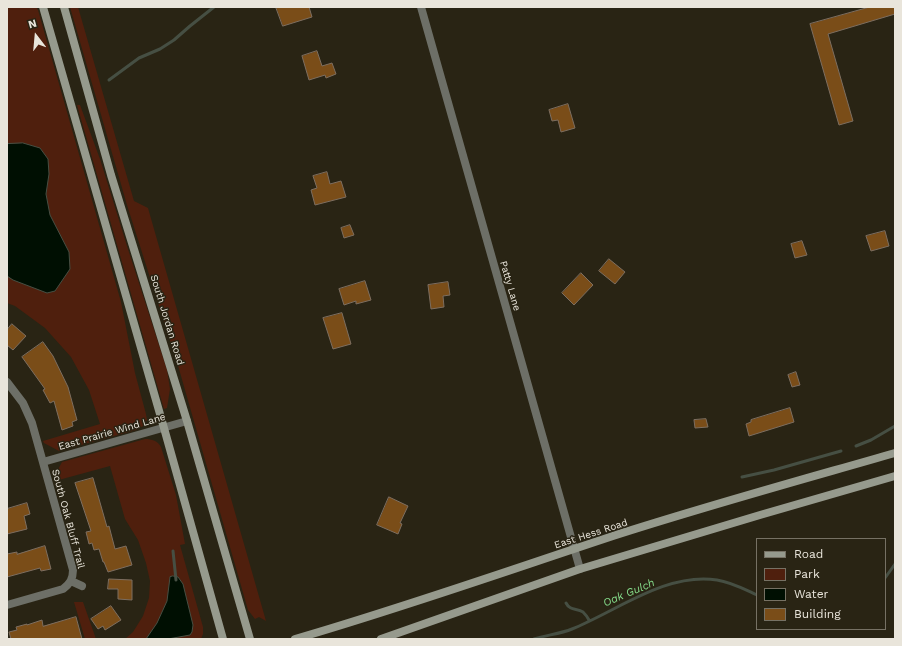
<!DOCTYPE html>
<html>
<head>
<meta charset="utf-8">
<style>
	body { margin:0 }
	#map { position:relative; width:902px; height:646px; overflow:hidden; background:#292414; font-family:"Work Sans",sans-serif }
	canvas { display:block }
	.frame { position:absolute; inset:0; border:8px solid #e9e5db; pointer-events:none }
	.legend { position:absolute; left:756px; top:538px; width:130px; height:92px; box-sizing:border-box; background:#292414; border:1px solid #767164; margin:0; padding:5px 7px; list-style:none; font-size:12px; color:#e9e5db }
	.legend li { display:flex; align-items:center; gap:8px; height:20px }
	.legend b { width:20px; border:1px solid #767164 }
	.north { position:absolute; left:16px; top:16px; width:40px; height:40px; -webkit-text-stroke:3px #292414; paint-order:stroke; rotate:344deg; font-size:11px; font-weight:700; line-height:16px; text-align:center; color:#e9e5db }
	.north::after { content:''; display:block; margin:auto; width:14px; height:18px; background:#e9e5db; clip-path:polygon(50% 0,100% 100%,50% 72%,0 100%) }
</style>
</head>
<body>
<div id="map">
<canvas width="902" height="646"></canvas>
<div class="frame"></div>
<ul class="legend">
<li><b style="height:5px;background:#969a8d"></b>Road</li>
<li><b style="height:11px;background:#4f1f0d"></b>Park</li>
<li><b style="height:11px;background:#000f02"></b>Water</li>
<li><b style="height:11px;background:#7a4d18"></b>Building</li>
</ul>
<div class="north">N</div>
</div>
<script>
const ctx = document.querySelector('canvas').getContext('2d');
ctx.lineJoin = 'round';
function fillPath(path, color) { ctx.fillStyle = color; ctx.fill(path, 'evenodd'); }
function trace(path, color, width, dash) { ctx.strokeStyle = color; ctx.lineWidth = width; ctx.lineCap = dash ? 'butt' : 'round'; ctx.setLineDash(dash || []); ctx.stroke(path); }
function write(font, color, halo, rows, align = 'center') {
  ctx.font = font + ' "Work Sans",sans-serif'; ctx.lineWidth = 3; ctx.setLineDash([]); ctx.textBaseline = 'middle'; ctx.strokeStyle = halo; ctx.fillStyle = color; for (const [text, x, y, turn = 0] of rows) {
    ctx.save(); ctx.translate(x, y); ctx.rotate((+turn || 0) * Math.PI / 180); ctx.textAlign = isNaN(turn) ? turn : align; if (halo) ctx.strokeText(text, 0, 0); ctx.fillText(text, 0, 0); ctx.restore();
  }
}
fillPath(new Path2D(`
	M7 7H36L38 10 121 302 135 373 146 414 147 420 143 426 136 430 59 451 44 443 43 441 100 424 89 390 71 357 45 328 15 306 7 303Z
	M70 7H78L134 201 148 208 266 621 259 617 255 619 248 610 179 369 127 205Z
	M77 105H80L100 159 127 246 167 370 170 389 167 408 164 409Z
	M145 439C152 439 158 441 161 447L176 495 185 544 180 545 203 627V634L201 639H125L133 632 143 616 149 598 150 581 146 563 138 540 125 519 110 466 55 481 54 477 62 462Z
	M74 602H83L96 639H85Z`), '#4f1f0d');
const water = new Path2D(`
	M23 143 40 148 48 159 49 174 46 194 50 215 69 252 70 269 55 291 47 293 13 280 7 276V144Z
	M173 576 178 577 183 584 193 625 192 632 190 635 168 639H146L157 623 167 601 170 577Z`);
fillPath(water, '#000f02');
trace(water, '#464f43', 1);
trace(new Path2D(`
	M109 80 139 58 160 49 174 40 190 26 214 7
	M856 446 871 440 895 426
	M742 477 774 470 841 451
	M173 551 176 580
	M885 578 895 564
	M566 603C570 611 577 608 583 612 585 614 588 618 589 620
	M534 639C546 635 560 634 572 629 617 611 666 572 717 580 731 582 744 589 757 595`), '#464f43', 3);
const building = new Path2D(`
	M276 7H309L312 17 283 26Z
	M870 7H895V14L828 34 853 121 839 125 810 24Z
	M317 51 322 66 332 63 336 74 326 78 325 75 309 80 302 56Z
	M568 104 575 128 561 132 558 120 552 121 549 110Z
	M327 172 330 184 341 181 346 197 315 205 311 190 317 188 313 176Z
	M350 225 354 235 344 238 341 228Z
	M885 231 889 246 871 251 866 236Z
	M802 241 807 255 795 258 791 244Z
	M609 259 625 272 615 284 599 271Z
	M581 273 593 285 574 305 562 293Z
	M365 281 371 300 356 304V301L344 305 339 289Z
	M448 282 450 295 443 296 444 307 431 309 428 285Z
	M342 313 351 344 333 349 323 318Z
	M12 324 26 336 13 350 7 345V330Z
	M43 342 53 356 68 387 77 420 72 422 73 426 62 430 54 401 50 403 43 390 45 389 22 357Z
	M796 372 800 385 792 387 788 375Z
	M790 408 794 422 749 436 746 424 751 422V420Z
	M706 419 708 427 695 428 694 420Z
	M93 478 107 527 109 526 115 549 126 546 132 565 108 572 104 562H103L99 549 94 550 92 543 89 544 86 532 91 531 75 483Z
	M389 497 408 506 400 523 402 524 398 534 377 525Z
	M27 503 30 514 24 516 27 529 7 534V509Z
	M45 546 51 569 41 571 40 568 7 577V554L17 552V554Z
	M109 579 132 580V600L118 599V589H108Z
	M111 606 121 620 105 630 103 626 98 629 91 619Z
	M76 617 82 639H11L9 632 17 630 16 627 27 624V625L42 620 43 626Z`);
fillPath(building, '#7a4d18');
trace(building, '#7d6e60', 1);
trace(new Path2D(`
	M421 7 580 569
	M7 382 23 403 32 423 73 570C73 579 70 584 63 589L7 605
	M43 462 187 421
	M71 581 82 586`), '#6d6f67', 8);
trace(new Path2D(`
	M43 7 164 428 223 639
	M64 7 111 175 187 421 250 639
	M295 639C402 608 507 571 613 536 706 506 801 480 895 453
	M381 639 580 569 760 515 895 476`), '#969a8d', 8);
write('10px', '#e9e5db', '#292414', [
	["Patty Lane",510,286,74],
	["South Jordan Road",167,320,73],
	["East Prairie Wind Lane",112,432,-16],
	["South Oak Bluff Trail",68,519,75],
	["East Hess Road",591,534,-18]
]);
write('italic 11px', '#86de8c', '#292414', [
	["Oak Gulch",629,593,-23]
]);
</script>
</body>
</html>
